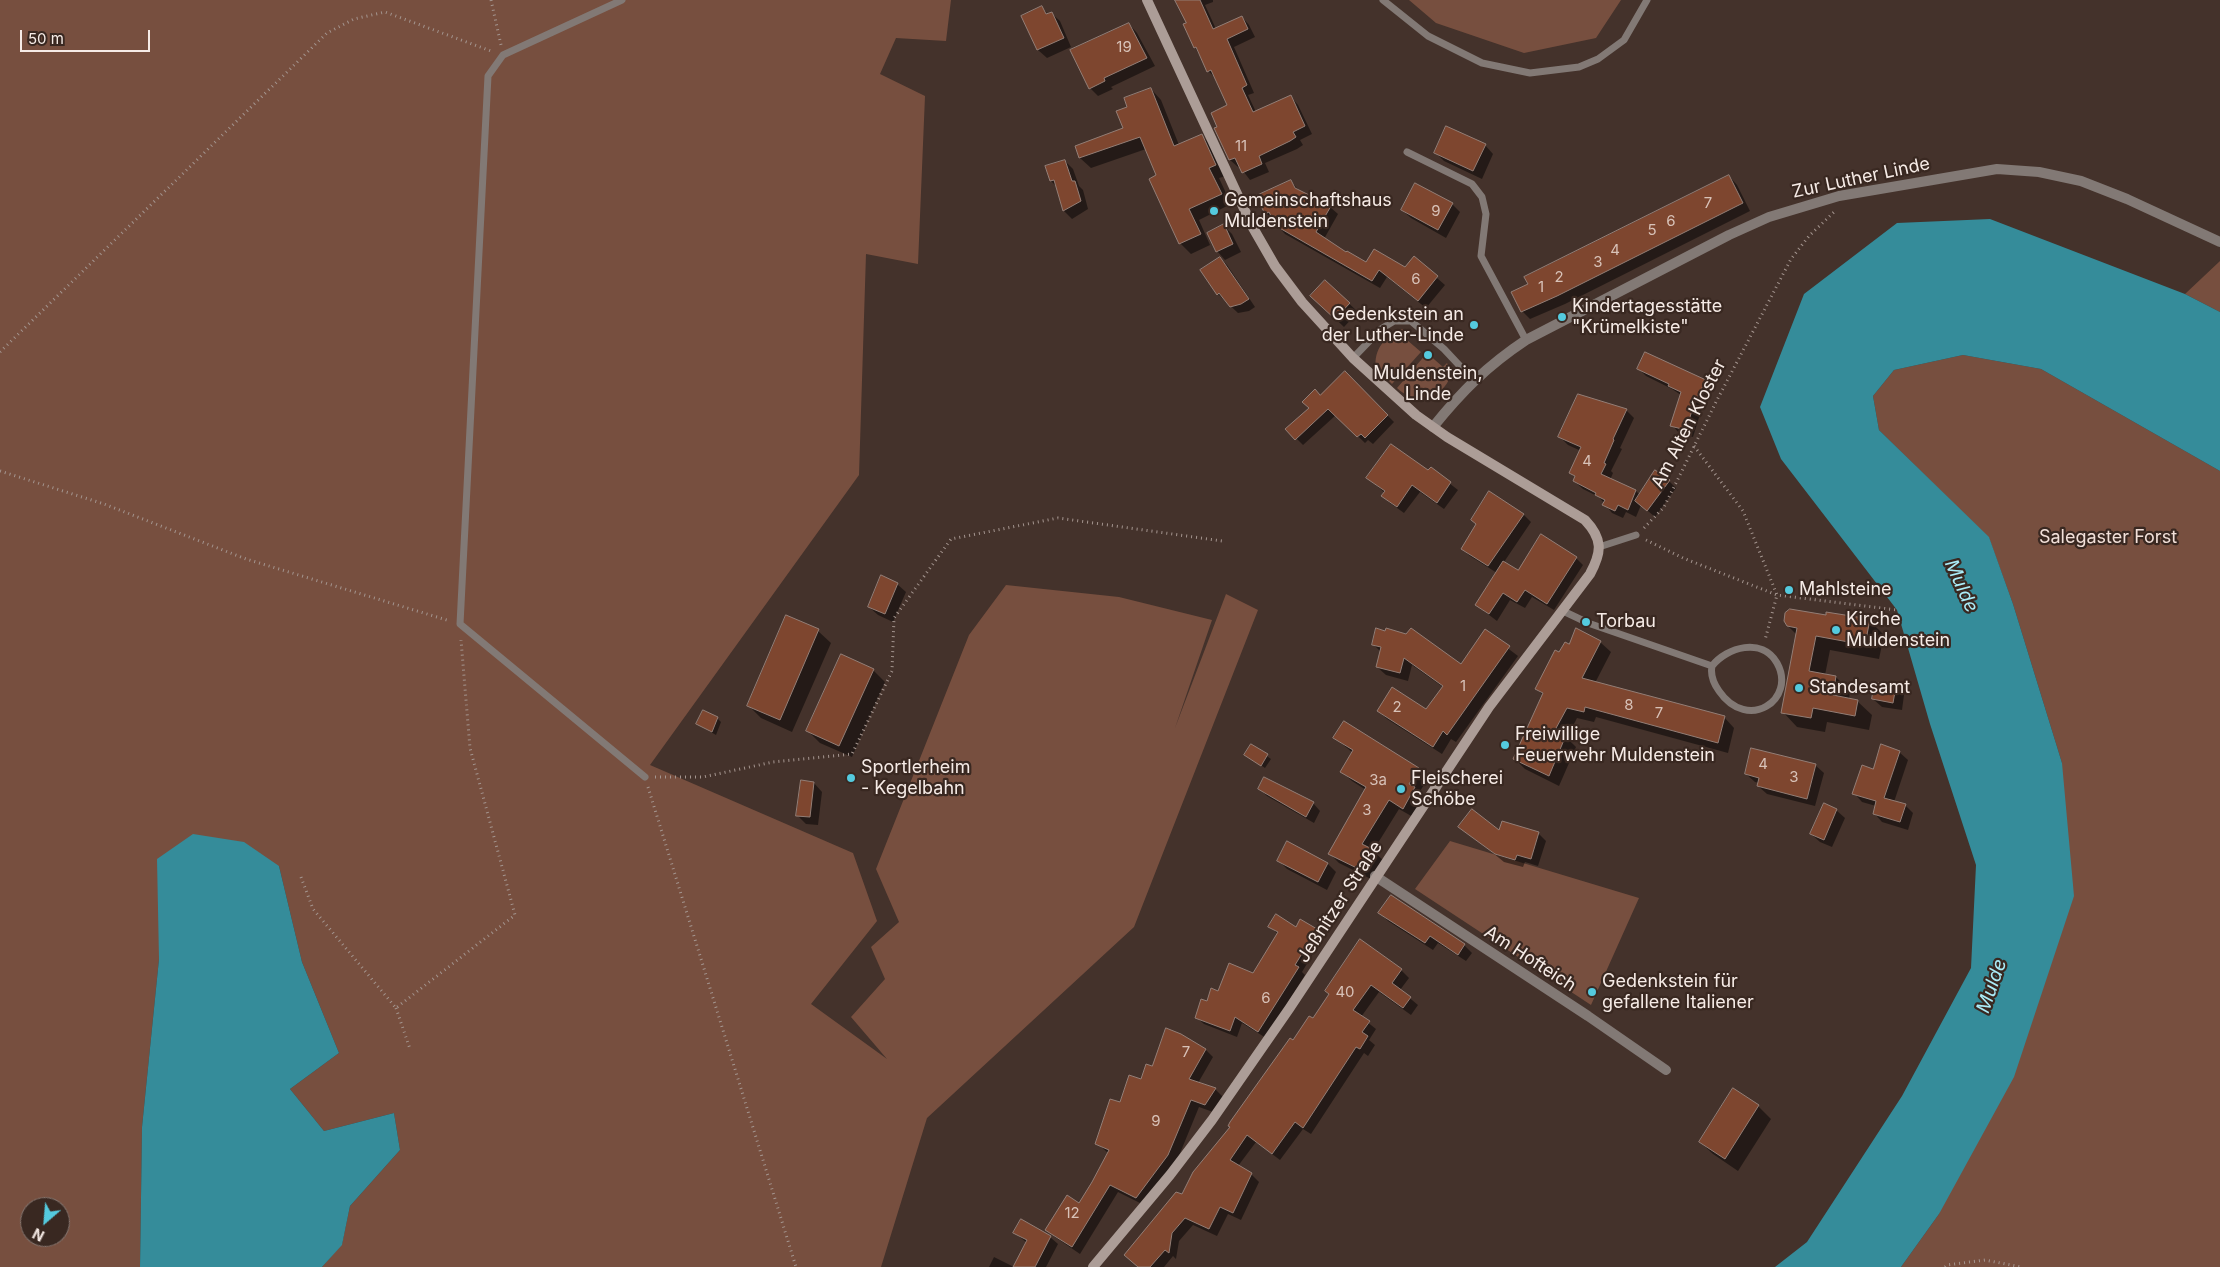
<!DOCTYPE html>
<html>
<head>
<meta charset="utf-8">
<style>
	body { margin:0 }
	#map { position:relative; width:2220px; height:1267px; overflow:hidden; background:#44322b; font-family:Inter,sans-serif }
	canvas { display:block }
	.north { position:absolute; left:20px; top:1197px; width:50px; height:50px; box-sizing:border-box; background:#392821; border:1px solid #857670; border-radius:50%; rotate:207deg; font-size:14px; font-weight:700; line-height:20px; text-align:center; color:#f6ebe6 }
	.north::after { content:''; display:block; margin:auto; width:18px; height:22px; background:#54cade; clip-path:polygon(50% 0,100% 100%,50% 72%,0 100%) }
	.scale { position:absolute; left:20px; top:30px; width:130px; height:22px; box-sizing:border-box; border:2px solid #f6ebe6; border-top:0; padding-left:6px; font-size:15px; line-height:18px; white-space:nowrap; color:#f6ebe6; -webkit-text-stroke:4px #392821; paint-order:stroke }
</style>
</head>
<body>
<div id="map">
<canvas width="2220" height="1267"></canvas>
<div class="north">N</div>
<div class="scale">50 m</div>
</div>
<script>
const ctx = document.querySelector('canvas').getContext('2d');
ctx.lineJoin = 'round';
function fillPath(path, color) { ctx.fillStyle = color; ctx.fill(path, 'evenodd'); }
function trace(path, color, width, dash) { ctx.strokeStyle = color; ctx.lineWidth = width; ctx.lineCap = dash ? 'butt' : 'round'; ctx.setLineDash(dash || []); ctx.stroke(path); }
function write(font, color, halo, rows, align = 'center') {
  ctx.font = font + ' Inter,sans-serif'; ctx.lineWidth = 4.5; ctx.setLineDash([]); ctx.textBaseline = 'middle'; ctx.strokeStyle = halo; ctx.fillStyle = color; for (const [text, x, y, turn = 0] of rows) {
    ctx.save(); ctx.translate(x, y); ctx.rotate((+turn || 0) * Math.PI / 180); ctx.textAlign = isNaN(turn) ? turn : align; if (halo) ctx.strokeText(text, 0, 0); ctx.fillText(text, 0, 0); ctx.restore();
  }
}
fillPath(new Path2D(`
	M0 0H951L946 41 896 38 880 74 925 96 918 264 866 254 859 475 650 765 853 853 877 921 811 1004 887 1059 851 1017 885 979 871 947 899 922 876 869 969 635 1006 585 1119 597 1212 620 1175 728 1226 594 1258 610 1134 927 927 1118 881 1267H322L342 1244 350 1206 400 1150 394 1113 324 1131 290 1089 339 1053 302 962 279 866 159 959 142 1127 140 1267H0ZM30 1207H60V1237H30Z
	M1409 0H1621L1596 38 1524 53 1436 23Z
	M2220 261V312L2185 294Z
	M1403 329 1410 331 1412 334 1407 340 1421 352 1392 384 1376 368C1373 350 1386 334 1403 329Z
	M1427 353 1443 367 1447 363C1461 385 1423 413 1397 388Z
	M1963 355 2041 369 2220 471V1267H1901L1939 1214 2062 763 2013 604 1989 538 1879 430 1873 396 1894 370Z
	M1450 841 1639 898 1591 1005 1415 889Z`), '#774f3f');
fillPath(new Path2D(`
	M1990 219 2185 294 2220 312V471L2041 369 1963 355 1894 370 1873 396 1879 430 1989 537 2013 604 2062 763 2074 896 2014 1077 1939 1214 1901 1267H1775L1807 1242 1902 1096 1971 968 1976 865 1930 724 1897 610 1781 459 1760 407 1804 294 1897 223Z
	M193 834 244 842 279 866 302 962 339 1053 290 1089 324 1131 394 1113 400 1150 350 1206 342 1245 322 1267H140L142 1127 159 959 157 859Z`), '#358c9a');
fillPath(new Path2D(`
	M1176 0H1213V2L1205 5 1216 29 1242 17 1249 25 1255 37 1234 47 1254 93 1248 95 1256 112 1291 97 1298 105 1312 134 1300 140 1303 145 1297 149 1265 163 1269 172 1250 180 1240 167H1238L1230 160 1229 106 1217 79 1208 71 1195 47 1188 23Z
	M1042 8 1048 14 1051 13 1060 21 1071 47 1047 58 1038 50 1023 17Z
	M1129 24 1137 33 1155 66 1111 87 1113 89 1098 96 1090 88Z
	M1151 89 1161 100 1179 145 1201 135 1212 146 1226 176 1219 178 1231 204 1199 220 1210 245 1191 254 1180 243 1150 179 1158 176 1146 149 1091 168 1080 158 1076 147 1125 129 1129 107Z
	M1485 145 1493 154 1482 179 1444 161 1436 153Z
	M1065 161 1073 169 1079 186 1083 190 1088 209 1072 219 1064 211 1057 187 1051 181Z
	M1729 176 1737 185 1750 211 1565 304 1530 319 1522 311Z
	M1291 181 1300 192 1330 207 1338 214 1324 239 1347 254 1367 264 1406 269 1414 258 1445 285 1426 308 1387 277 1380 288 1285 234 1266 213Z
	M1452 204 1460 212 1446 238 1411 218 1402 210Z
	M1224 226 1232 234 1241 252 1225 260 1217 251Z
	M1220 258 1227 265 1255 307 1249 311 1238 313 1218 294 1202 271Z
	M1325 281 1358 312 1344 327 1320 304Z
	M1638 368 1705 381 1712 389 1701 411 1693 437 1679 433 1672 425 1681 395 1672 389 1646 376Z
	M1345 373 1394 422 1373 444 1368 440 1365 443 1336 415 1303 445 1287 429Z
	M1626 410 1634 418 1620 448 1622 449 1611 471 1613 473 1610 480 1636 491 1640 495 1656 472 1669 481 1676 488 1655 517 1641 505 1636 517 1626 512 1623 518 1612 513 1599 497 1583 489 1574 481 1576 478 1571 473 1581 451 1568 445 1559 436Z
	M1431 469 1458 490 1444 509 1420 492 1404 513 1390 503 1383 496 1385 493 1368 478 1429 472Z
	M1489 492 1524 515 1531 522 1504 562 1519 572 1576 558 1583 565 1554 610 1532 597 1525 608 1510 600 1497 621 1476 605 1497 573 1470 556 1462 549 1477 524Z
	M897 584 906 592 893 622 878 615 869 607Z
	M1827 617 1869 620 1884 635 1879 659 1830 650 1825 675 1836 677 1850 692 1849 699 1857 701 1872 715 1869 730 1827 722 1825 732 1797 727 1783 712 1797 635 1788 626Z
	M818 631 831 643 792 732 761 718 749 706Z
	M1485 631 1518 656 1456 742 1451 739 1442 754 1387 719 1378 711H1427L1443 687 1412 665 1408 681 1386 675 1377 667 1381 652 1374 645 1461 665Z
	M1600 642 1611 652 1595 683 1724 717 1734 728 1728 753 1596 717 1594 722 1577 718 1567 738 1576 747 1559 786 1525 769 1514 758 1544 696 1537 689 1560 654 1569 646Z
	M873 670 885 682 852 757 820 743 808 731Z
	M1895 687 1904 695 1902 710 1882 707 1873 699Z
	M717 718 721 722 716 735 697 724Z
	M1335 738 1418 769 1428 778 1419 793 1424 798 1413 817 1399 809 1373 851 1383 860 1373 880 1339 863 1330 854 1366 790 1352 781 1342 772 1353 753Z
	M1251 745 1271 759 1265 768 1246 755Z
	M1899 752 1908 760 1894 802 1905 805 1913 813 1908 830 1882 822 1874 813 1876 806 1862 802 1854 793 1874 770Z
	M1815 765 1824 773 1815 806 1767 794 1758 786 1759 783 1755 782 1746 774Z
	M814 783 822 792 818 825 806 824 797 815Z
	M1260 789 1313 803 1320 811 1314 823 1267 796Z
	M1836 810 1845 818 1832 847 1820 842 1811 834Z
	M1460 826 1500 832 1538 833 1546 841 1538 866 1525 862 1523 867 1504 862Z
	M1279 861 1328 864 1336 872 1327 890 1287 869Z
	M1380 913 1464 945 1472 953 1466 961 1438 943 1433 950 1388 921Z
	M1270 927 1316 930 1323 937 1302 972 1305 975 1266 1038 1242 1023 1237 1037 1204 1024 1196 1017 1207 1003 1219 992 1253 974 1278 934Z
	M1401 970 1409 978 1400 990 1418 1005 1411 1015 1379 992 1361 1017 1376 1029 1369 1040 1375 1045 1368 1056 1364 1053 1311 1134 1303 1129 1280 1160 1256 1142 1238 1166 1251 1174 1259 1182 1241 1220 1228 1214 1217 1236 1193 1225 1179 1241 1176 1259 1173 1256 1164 1267H1139L1182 1196 1293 1042 1313 1020 1330 994Z
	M1206 1050 1213 1057 1198 1083 1215 1089 1223 1097 1213 1112 1199 1107 1176 1163 1144 1205 1118 1192 1080 1254 1055 1237 1047 1229 1080 1204 1108 1153 1097 1143 1121 1103 1142 1081Z
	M1758 1106 1771 1119 1738 1171 1713 1154 1700 1142Z
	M1015 1233 1050 1237 1058 1244 1046 1267H1014L1027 1243Z
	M994 1257 1014 1267H989Z`), '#0007');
const building = new Path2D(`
	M1175 0H1200L1213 29 1242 16 1248 29 1227 39 1247 85 1242 88 1253 112 1291 95 1305 126 1293 132 1296 137 1290 141 1259 156 1262 164 1242 173 1235 158 1229 160 1214 128 1217 127 1211 113 1227 105 1211 70 1207 72 1196 47 1194 48 1183 24 1186 23Z
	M1042 6 1046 14 1052 12 1064 38 1037 50 1021 16Z
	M1129 23 1147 58 1104 78 1105 81 1089 89 1070 50Z
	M1151 88 1174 146 1202 134 1216 165 1209 168 1222 194 1189 209 1201 234 1179 244 1149 179 1156 175 1140 137 1079 158 1075 146 1123 128 1116 111 1127 107 1124 98Z
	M1446 126 1486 144 1473 171 1434 153Z
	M1065 160 1072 181H1075L1081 201 1063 211 1054 180 1050 181 1045 166Z
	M1729 175 1743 203 1557 296 1521 312 1511 292 1528 284 1524 277Z
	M1291 180 1295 188 1331 206 1316 232 1346 252 1347 251 1366 262 1374 249 1405 267 1414 256 1438 276 1418 301 1379 270 1372 281 1276 226 1269 212 1265 214 1256 196Z
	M1415 183 1453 203 1438 230 1401 210Z
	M1224 224 1233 244 1216 252 1207 233Z
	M1220 257 1249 299 1241 304 1230 307 1219 293 1217 295 1200 270Z
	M1325 280 1350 303 1335 319 1310 296Z
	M1645 352 1706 380 1694 404 1686 430 1670 426 1681 392 1668 386 1669 384 1637 369Z
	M1345 371 1388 415 1365 438 1361 434 1357 437 1328 409 1295 440 1285 429 1309 408 1302 402 1315 389 1320 395Z
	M1578 394 1627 409 1613 439 1614 440 1604 463 1606 464 1601 474 1636 490 1628 510 1618 505 1615 511 1602 505 1605 500 1595 495 1596 493 1573 481 1575 476 1569 473 1581 447 1558 437Z
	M1391 444 1428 470 1431 467 1451 482 1437 503 1412 485 1397 507 1381 496 1385 491 1366 478Z
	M1655 470 1670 480 1647 511 1635 501Z
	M1489 491 1524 514 1488 566 1461 549 1476 524 1471 520Z
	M1541 534 1577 557 1547 604 1525 590 1517 602 1503 593 1489 614 1475 605 1503 561 1518 570Z
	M881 575 898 583 885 614 868 607Z
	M1790 609 1826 615V612L1870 619 1865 645 1816 636 1809 671 1836 676 1833 695 1858 700 1855 716 1813 708 1811 718 1781 713 1797 628 1787 626 1784 621 1785 613Z
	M786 615 819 629 780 720 747 706Z
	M1376 628 1385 631 1386 628 1406 634 1411 628 1461 664 1485 629 1510 646 1447 735 1443 731 1433 747 1377 711 1392 687 1426 709 1443 686 1404 658 1400 673 1376 667 1381 647 1372 645Z
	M1576 628 1601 641 1582 678 1725 716 1718 743 1585 707 1584 712 1567 708 1555 730 1566 735 1549 776 1513 759 1543 693 1535 689 1555 650 1559 652 1565 642 1569 644Z
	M841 654 874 669 839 746 806 731Z
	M1875 682 1896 686 1893 703 1872 699Z
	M703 710 718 717 712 732 696 724Z
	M1344 721 1419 768 1409 784 1415 787 1403 809 1389 800 1362 844 1374 850 1363 871 1328 854 1366 787 1340 772 1353 750 1333 738Z
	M1251 744 1268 754 1261 766 1244 755Z
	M1881 744 1900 751 1884 798 1906 804 1900 822 1873 814 1876 801 1852 794 1862 765 1873 769Z
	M1751 748 1816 764 1807 799 1757 786 1759 778 1745 774Z
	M1264 777 1314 802 1306 817 1258 789Z
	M801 780 814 782 810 817 796 816Z
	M1824 803 1837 809 1824 840 1810 834Z
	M1472 809 1499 830 1502 821 1539 832 1531 859 1517 855 1515 860 1495 854 1458 827Z
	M1287 841 1328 863 1318 882 1277 861Z
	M1391 895 1465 944 1458 955 1430 936 1425 943 1378 913Z
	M1276 914 1296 927 1300 919 1317 929 1295 965 1299 967 1258 1032 1235 1017 1230 1031 1195 1018 1201 999 1207 1001 1211 988 1218 991 1229 963 1253 973 1278 932 1268 927Z
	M1360 939 1402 969 1392 983 1411 997 1403 1008 1371 985 1353 1010 1370 1021 1362 1032 1368 1036 1360 1049 1356 1047 1303 1128 1295 1122 1272 1154 1247 1135 1230 1160 1252 1173 1233 1213 1220 1207 1209 1229 1185 1218 1172 1233 1169 1253 1165 1250 1150 1267H1138L1124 1255 1176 1192 1182 1194 1193 1172 1230 1127 1228 1126 1230 1122 1290 1038 1293 1040 1309 1016 1313 1018 1329 994 1325 991Z
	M1166 1028 1181 1034 1206 1049 1189 1079 1216 1088 1205 1105 1191 1100 1168 1155 1136 1198 1110 1185 1072 1247 1045 1230 1067 1195 1079 1203 1092 1182 1109 1150 1095 1144 1110 1099 1120 1102 1129 1075 1141 1079 1146 1064 1152 1066Z
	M1733 1088 1759 1105 1725 1159 1699 1142Z
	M1021 1219 1051 1236 1035 1267H1013L1027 1240 1013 1233Z`);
fillPath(building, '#7e462f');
trace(building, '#937e76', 1);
trace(new Path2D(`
	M491 0 501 45
	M0 352 327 33 354 19 385 12 491 51
	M1694 446 1743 511 1777 595 1897 610
	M0 471 104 504 246 559 450 621
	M1644 528 1664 507 1672 491 1716 402 1791 259 1809 236 1834 212
	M1646 540 1683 558 1777 595 1765 640
	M655 777H703L773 762 852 754 892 671 894 618 951 539 1058 518 1222 541
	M648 787 796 1267
	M301 877 313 909 396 1008 515 915 470 748 461 640
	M396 1008 410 1049
	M1945 1267 1947 1265 1985 1260 2021 1267`), '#a4958f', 3, [1, 4]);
trace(new Path2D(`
	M622 0 503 55 488 76 460 624 645 777
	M1383 0 1428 36 1482 63 1530 73 1579 67 1598 59 1624 40 1647 0
	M1407 152 1472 184 1482 197 1486 214 1481 256 1526 340
	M1353 358 1381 329 1394 321H1411L1444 349 1473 380
	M1599 547 1636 535
	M1563 611 1584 621
	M1588 623 1712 666C1710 676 1714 684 1719 691 1748 733 1797 699 1777 663 1762 637 1727 647 1712 666`), '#827975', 7);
trace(new Path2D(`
	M1433 427C1462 391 1487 366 1526 340L1729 235 1769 217 1839 196 1997 169 2039 172 2081 181 2127 199 2220 242
	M1375 876 1588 1016 1666 1070`), '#827975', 10);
trace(new Path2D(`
	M1093 1267 1170 1175 1212 1120 1289 1009 1489 707 1590 574C1602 552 1603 539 1585 520L1447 437 1416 415 1353 358 1302 302 1275 266 1252 226 1147 0`), '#ac9d97', 10);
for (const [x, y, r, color] of [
	[1214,211,5,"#54cade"],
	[1562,317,5,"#54cade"],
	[1474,325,5,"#54cade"],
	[1428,355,5,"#54cade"],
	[1789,590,5,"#54cade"],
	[1586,622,5,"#54cade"],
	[1836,630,5,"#54cade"],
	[1799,688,5,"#54cade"],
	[1505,745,5,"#54cade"],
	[851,778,5,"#54cade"],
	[1401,789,5,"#54cade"],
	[1592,992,5,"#54cade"]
]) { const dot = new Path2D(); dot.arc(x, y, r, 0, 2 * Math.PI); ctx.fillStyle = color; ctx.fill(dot); trace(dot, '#392821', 2); }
write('15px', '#d8c2b8', null, [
	["19",1124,47],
	["11",1241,146],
	["7",1708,203],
	["9",1436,211],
	["6",1671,221],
	["5",1652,230],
	["4",1615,250],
	["3",1598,262],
	["2",1559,277],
	["6",1416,279],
	["1",1541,287],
	["4",1587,461],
	["1",1463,686],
	["8",1629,705],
	["2",1397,707],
	["7",1659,713],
	["4",1763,764],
	["3",1794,777],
	["3a",1378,780],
	["3",1367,810],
	["40",1345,992],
	["6",1266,998],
	["7",1186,1052],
	["9",1156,1121],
	["12",1072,1213]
]);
write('18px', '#f6ebe6', '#392821', [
	["Zur Luther Linde",1861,178,-12],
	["Am Alten Kloster",1689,424,-63],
	["Jeßnitzer Straße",1340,902,-57],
	["Am Hofteich",1530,959,33]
]);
write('18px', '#f6ebe6', '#392821', [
	["Gemeinschaftshaus",1224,201],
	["Muldenstein",1224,222],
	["Kindertagesstätte",1572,307],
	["\"Krümelkiste\"",1572,328],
	["Gedenkstein an",1464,315,"right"],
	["der Luther-Linde",1464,336,"right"],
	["Muldenstein,",1428,374,"center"],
	["Linde",1428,395,"center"],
	["Mahlsteine",1799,590],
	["Kirche",1846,620],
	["Muldenstein",1846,641],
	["Torbau",1596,622],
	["Standesamt",1809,688],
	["Freiwillige",1515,735],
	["Feuerwehr Muldenstein",1515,756],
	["Sportlerheim",861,768],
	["- Kegelbahn",861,789],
	["Fleischerei",1411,779],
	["Schöbe",1411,800],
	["Gedenkstein für",1602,982],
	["gefallene Italiener",1602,1003]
], 'left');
write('18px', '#f2e0d9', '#392821', [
	["Salegaster Forst",2108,538]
]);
write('italic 19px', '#abedf9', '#392821', [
	["Mulde",1961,586,66],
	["Mulde",1992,986,-71]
]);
</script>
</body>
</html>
